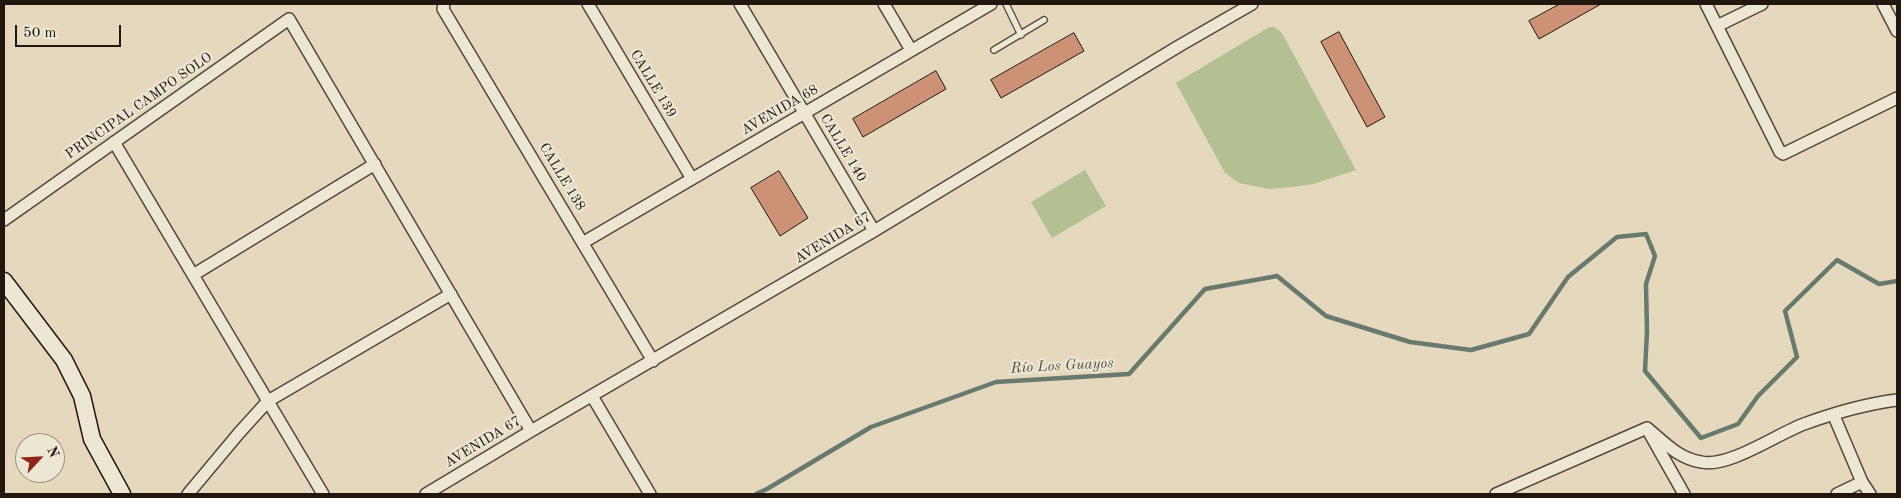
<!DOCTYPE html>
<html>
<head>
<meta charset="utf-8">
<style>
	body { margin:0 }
	#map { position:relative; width:1901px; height:498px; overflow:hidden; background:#e4d9bc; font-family:"Old Standard TT",serif }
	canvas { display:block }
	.frame { position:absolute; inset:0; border:5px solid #22170e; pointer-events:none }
	.north { position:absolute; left:15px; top:433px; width:50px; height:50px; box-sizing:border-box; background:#ede6d3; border:1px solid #9c9384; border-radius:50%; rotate:65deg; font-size:14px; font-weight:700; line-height:20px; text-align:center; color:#22170e }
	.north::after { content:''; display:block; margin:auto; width:18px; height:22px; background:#8f2418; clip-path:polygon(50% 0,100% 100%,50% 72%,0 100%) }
	.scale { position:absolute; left:15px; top:25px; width:106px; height:22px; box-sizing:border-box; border:2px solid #22170e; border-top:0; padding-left:6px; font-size:15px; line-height:18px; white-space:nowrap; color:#22170e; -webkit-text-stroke:4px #ede6d3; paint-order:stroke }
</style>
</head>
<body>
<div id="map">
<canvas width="1901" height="498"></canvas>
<div class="frame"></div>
<div class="north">N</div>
<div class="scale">50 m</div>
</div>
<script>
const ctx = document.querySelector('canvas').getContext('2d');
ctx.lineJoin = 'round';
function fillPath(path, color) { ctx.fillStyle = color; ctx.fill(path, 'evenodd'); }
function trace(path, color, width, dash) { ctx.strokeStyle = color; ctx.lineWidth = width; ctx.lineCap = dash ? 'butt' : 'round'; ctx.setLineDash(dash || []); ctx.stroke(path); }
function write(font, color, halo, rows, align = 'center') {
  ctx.font = font + ' "Old Standard TT",serif'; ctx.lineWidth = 4.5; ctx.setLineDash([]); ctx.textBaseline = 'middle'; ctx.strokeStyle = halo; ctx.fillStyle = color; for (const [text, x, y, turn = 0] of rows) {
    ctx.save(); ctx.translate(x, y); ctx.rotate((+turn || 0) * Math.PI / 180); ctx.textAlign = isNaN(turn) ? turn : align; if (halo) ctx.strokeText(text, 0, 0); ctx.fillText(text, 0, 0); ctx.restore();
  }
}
fillPath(new Path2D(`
	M1269 27H1274L1282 33 1356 170 1313 184 1293 187 1269 189 1239 183 1225 173 1176 83Z
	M1085 170 1106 206 1052 238 1031 202Z`), '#b2c092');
trace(new Path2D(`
	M756 494 767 489 871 427 996 382 1129 374 1205 289 1277 276 1326 316 1410 342 1471 350 1529 334 1568 277 1617 237 1646 234 1655 256 1646 284 1647 331 1645 371 1701 438 1738 424 1758 396 1797 357 1785 311 1837 260 1879 284 1897 281`), '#68796e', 4.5);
const building = new Path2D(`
	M1560 4H1601L1539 39 1529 21Z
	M1339 32 1385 117 1367 127 1321 42Z
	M1074 33 1084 51 1001 98 991 80Z
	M936 71 946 89 863 137 853 119Z
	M779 171 808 218 780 236 751 188Z`);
fillPath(building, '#cd9175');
trace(building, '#22170e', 1);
const lane = new Path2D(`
	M1006 4 1021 35
	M994 50 1044 20`);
const street = new Path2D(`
	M444 4 443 9 653 361
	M588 4 692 179
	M740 4 874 231
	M884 4 911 50
	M1706 4 1780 152 1783 154 1897 98
	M1883 4 1897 31
	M1717 26 1762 4
	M114 142 323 494
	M4 220 289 19 531 431
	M584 242 991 4
	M193 275 375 164
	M592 396 650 494
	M1834 416 1862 482 1870 494
	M1647 428C1665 443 1678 458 1701 462 1729 468 1777 434 1804 424 1834 413 1866 404 1897 400
	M1650 434 1684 494
	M188 494 239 433 268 401 451 294
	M426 494 531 431 874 231 1179 46 1252 4
	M1496 494 1647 428
	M1837 494 1862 482`);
const secondary = new Path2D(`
	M4 281 64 360 82 396 92 439 122 494`);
trace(lane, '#52483a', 8);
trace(street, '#52483a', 14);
trace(secondary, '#22170e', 19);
trace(lane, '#ede6d3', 5.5);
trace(street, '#ede6d3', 11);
trace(secondary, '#ede6d3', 16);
write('14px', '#22170e', '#ede6d3', [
	["CALLE 139",653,84,59],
	["PRINCIPAL CAMPO SOLO",139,106,-35],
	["AVENIDA 68",780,110,-30],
	["CALLE 140",843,148,59],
	["CALLE 138",562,177,59],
	["AVENIDA 67",833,238,-31],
	["AVENIDA 67",483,442,-31]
]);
write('italic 15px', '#4b5046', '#ede6d3', [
	["Río Los Guayos",1062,366,-3]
]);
</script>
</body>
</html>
